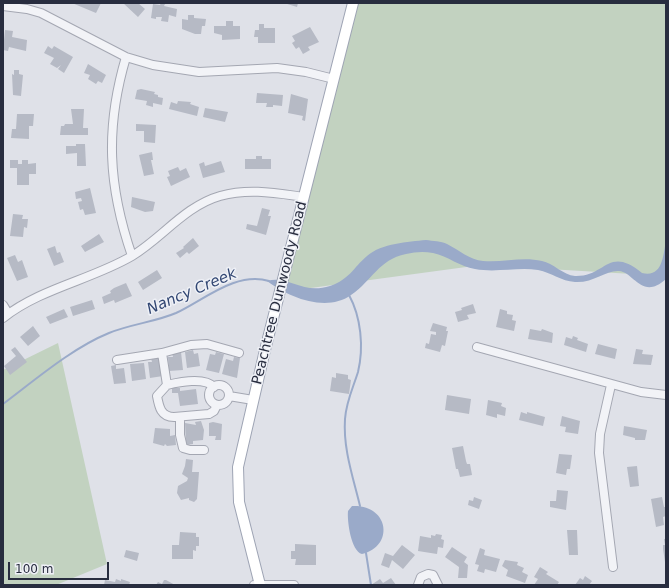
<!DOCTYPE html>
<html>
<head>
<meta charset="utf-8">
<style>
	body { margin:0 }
	#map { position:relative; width:669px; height:588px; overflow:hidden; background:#dfe1e8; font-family:"DejaVu Sans",sans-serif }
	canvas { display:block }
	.frame { position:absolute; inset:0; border:4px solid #282d3f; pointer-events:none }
	.scale { position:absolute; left:8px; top:562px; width:101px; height:18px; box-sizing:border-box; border:2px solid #282d3f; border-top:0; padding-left:5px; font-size:12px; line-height:14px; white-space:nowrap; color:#282d3f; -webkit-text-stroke:3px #eef0f6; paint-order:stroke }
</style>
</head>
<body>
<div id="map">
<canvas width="669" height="588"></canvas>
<div class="frame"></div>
<div class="scale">100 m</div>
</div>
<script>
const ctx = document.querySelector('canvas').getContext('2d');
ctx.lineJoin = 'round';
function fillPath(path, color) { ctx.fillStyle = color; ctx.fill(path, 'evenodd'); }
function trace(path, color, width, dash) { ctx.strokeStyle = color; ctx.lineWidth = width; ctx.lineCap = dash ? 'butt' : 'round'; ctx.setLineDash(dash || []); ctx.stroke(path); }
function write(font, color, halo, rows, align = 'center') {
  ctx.font = font + ' "DejaVu Sans",sans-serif'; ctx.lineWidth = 3; ctx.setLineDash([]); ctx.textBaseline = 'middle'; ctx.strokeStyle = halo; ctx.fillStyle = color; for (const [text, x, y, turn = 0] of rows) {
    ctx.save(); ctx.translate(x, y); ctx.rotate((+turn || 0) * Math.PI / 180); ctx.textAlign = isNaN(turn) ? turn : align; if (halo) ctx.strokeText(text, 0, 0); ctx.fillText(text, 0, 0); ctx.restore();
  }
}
fillPath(new Path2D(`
	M349 3H666V276L481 265 281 292Z
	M58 343 107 564 56 585H3V370Z`), '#c2d2c0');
fillPath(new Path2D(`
	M426 240C433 241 441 241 447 244 459 250 470 260 483 261 503 263 522 256 542 261 553 263 563 275 575 276 606 277 608 245 642 273 663 278 663 255 666 241V279C642 301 634 272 619 271 606 270 594 283 575 282 561 281 552 273 538 270 517 267 496 273 475 269 460 267 448 256 433 253 423 251 415 252 406 254 378 260 373 280 351 295 326 313 288 297 267 281 289 275 302 295 330 286 350 279 353 268 367 256 382 243 408 242 426 240Z
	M352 506C389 504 395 546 362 554 351 551 347 521 348 511Z`), '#9aaac9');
trace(new Path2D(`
	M349 295C361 317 364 347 358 372 353 388 346 402 345 419 343 449 353 477 360 506
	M3 404C35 380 72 348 109 333 131 324 155 322 176 313 204 300 236 271 269 281
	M366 553 371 585`), '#9aaac9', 2);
fillPath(new Path2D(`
	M72 3H101L96 13Z
	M123 3H138L145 9 138 17Z
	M161 3 165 4 164 6 177 9 176 17 169 15 168 22 161 21 162 17H156V19L151 18 153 4 160 5Z
	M284 3H298L297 7Z
	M188 15H194V18L206 19 205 26H202L201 34H195L182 29V19L188 20Z
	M226 21H233V26H240V39L222 40V35L214 33V26H226Z
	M259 24H264V28H275V43H258V37H254L255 30H259Z
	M310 27 319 42 308 47 310 50 303 54 299 47 296 49 292 43 295 41 292 36Z
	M5 30 13 31 12 37 27 40 26 51 9 47 8 51 3 50Z
	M48 46 52 49 54 46 73 57 64 73 58 69 61 65 57 68 50 64 54 58 44 53Z
	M88 64 106 75 102 83 98 81 96 84 88 79 90 75 84 73Z
	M14 70H19V74L23 75 21 96 13 95 12 74 14 75Z
	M141 89 155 92 154 94 158 95V97L163 98 162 105 153 103V107L146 105 147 101 135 99 137 90Z
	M257 93 283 95 282 106 273 105V107H266L267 103H256Z
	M291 94 308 99 305 121 302 120 303 116 288 113Z
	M178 101 191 102 190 104 199 107 197 116 169 109 171 102 177 104Z
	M205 108 228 112 225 122 203 117Z
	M71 109H84L83 128H88V135H60L61 126H64L65 124H73Z
	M17 114H34L33 126H29V139L11 138 12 129H16Z
	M136 124 156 125 155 143 144 142V131H136Z
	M76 144H85L86 166H77V153L66 154V146H76Z
	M152 152 153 160H151L154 174 144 176 139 155Z
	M256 156H262V159H271V169H245V159H256Z
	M10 160H18V164H22V160H28V164L36 163V174H29V185H17V168H10Z
	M221 161 225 172 203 178 199 164 204 162 205 166Z
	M178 167 180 171 186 168 190 177 171 186 167 177 170 176 168 171Z
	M90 188 96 213 85 215 83 209 80 210 78 202 82 201 81 198 76 199 75 192Z
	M132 197 155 202 153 211 145 212 131 207Z
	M262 208 270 210 268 216H271L266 235 246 229 247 224 257 226Z
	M13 214 23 215 22 219H28L27 228 24 227 23 237 10 236Z
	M99 234 104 242 85 252 81 246Z
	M193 238 199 246 189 254 187 252 180 258 176 253 184 248 183 247Z
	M55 246 57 253 60 252 64 262 54 266 47 249Z
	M15 255 18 262 22 260 28 277 17 281 7 258Z
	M157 270 162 278 143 290 138 282Z
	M126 283 132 296 115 303 114 300 104 304 102 297 111 293 110 291 114 288Z
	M92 300 95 309 73 316 70 307Z
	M473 304 476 313 467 315 469 319 458 322 455 312 462 310 461 308Z
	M64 309 68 317 50 324 46 317Z
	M500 309 507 311V314L513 315 512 320 516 321 514 331 496 327Z
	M433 323 447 327 446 331H448L445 346 442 345 440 352 425 348 426 343 429 344 431 334 436 335V332L430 331Z
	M33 326 40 336 28 346 20 337Z
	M530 329 541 331 542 329 553 333 552 343 528 339Z
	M573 336 578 338 577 340 588 344 586 352 564 345 566 337 572 339Z
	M598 344 617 349 615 359 595 354Z
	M15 347 27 362 10 375 4 366 16 356 11 350Z
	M636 349 643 350 642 354 653 355 651 365 633 364Z
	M193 350 194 354 198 353 200 366 187 368 185 352Z
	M181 352 183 370 169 371 168 357H173L172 353Z
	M216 352 224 354 219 373 206 370 210 354 215 355Z
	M159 357 163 376 150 378 148 362H152L151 358Z
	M234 357 240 358 237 378 222 374 226 359 233 361Z
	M144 363 146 379 132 381 130 364Z
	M116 365V369L124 368 126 383 114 384 111 366Z
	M336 373 348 375V379L351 380 349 394 330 391 332 377 336 378Z
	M172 388H180V391L196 389 198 404 180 406 178 393H172Z
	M447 395 471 399 469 414 445 410Z
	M488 400 502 403 501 406 506 408 505 416 497 414V418L486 415Z
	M521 412 527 414V412L545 417 543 426 519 420Z
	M562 416 580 421 578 434 565 432 566 427 560 426Z
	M201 421 204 430 203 440 193 441V444L186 445 185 423 196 425 195 422Z
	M213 422 222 424 221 440H215L216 436H209V423Z
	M624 426 647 430 645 440H635V438L623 435Z
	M155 428 170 429V436L175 435 176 445 167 446 165 444 164 446 153 443Z
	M463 446 466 461 467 464H470L472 475 460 477 458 469H456L452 448Z
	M559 454 572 455 570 469H567L566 475 556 473Z
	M186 459 193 460 192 472H199L197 499 194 502 189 500V498L181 500 177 493 178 486 187 481 188 478 182 474 185 466Z
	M637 466 639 486 630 487 627 467Z
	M557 490 568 491 566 510 550 507V501H556Z
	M474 497 482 500 479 509 468 505 469 500 473 501Z
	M662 497 664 507H666V516L663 517 664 525 656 527 651 499Z
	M567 530H577L578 555H569Z
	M180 532 196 533V537H199V546H196V551L193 550V559H172V545H179Z
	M436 534 442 535 441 539 444 540 443 548 438 547 437 554 418 551 420 536 431 538V535L435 536Z
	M664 539H666L665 562 663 549V545H665Z
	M295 544 316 545V565H295L296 559H291V551H295Z
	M402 545 415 555 403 569 392 560 389 568 381 565 385 553 393 556Z
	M452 547 467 557 464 562 468 565 467 578H458L459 567 445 557Z
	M480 548 485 550 484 555 500 559 496 572 485 569 484 573 477 571 479 565 475 564Z
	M126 550 139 553 137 561 124 557Z
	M505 560 518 562 517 565 524 568 522 572 528 575 525 583 506 576 508 570 502 566Z
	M540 567 548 572 546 574 559 582 557 585H534L538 579 534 577Z
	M585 576 592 581 589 585H575L580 578 583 580Z
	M391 578 396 585H371L380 579 383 583Z
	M116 579 121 581V579L130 582 129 585H104L105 580 115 582Z
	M164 580H166L175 585H156L158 582 162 584Z`), '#b6bac5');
const minor = new Path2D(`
	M3 6 27 9 41 13 126 57 153 65 199 72 277 68 306 72 334 79
	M126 57C105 128 108 186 132 256
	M3 305 8 313
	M3 318C41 288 91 280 132 256 162 238 185 206 220 196 249 188 275 193 304 197
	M477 347 641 392 666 395
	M162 353 191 345 207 344 239 353
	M117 360 162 353 167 385
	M611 385 600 434 599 453 613 567
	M209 395a10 10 0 1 1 20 0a10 10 0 1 1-20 0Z
	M214 387C205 377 179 382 167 385L157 396C159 407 161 417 174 417L209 414 214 411 217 405
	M229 396 253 400
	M180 417V435L183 448 190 450H204
	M254 585H294
	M418 585 421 577 428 574 433 575 438 585`);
const major = new Path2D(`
	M260 585 239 502 238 467 265 350 353 3`);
trace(minor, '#a4a7b2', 10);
trace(major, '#9ea4b4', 12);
trace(minor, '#f2f3f7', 8);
trace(major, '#fff', 10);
write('14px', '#282d3f', '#eef0f6', [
	["Peachtree Dunwoody Road",280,293,-76]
]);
write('italic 15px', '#324773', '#eef0f6', [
	["Nancy Creek",192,292,-23]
]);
</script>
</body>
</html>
